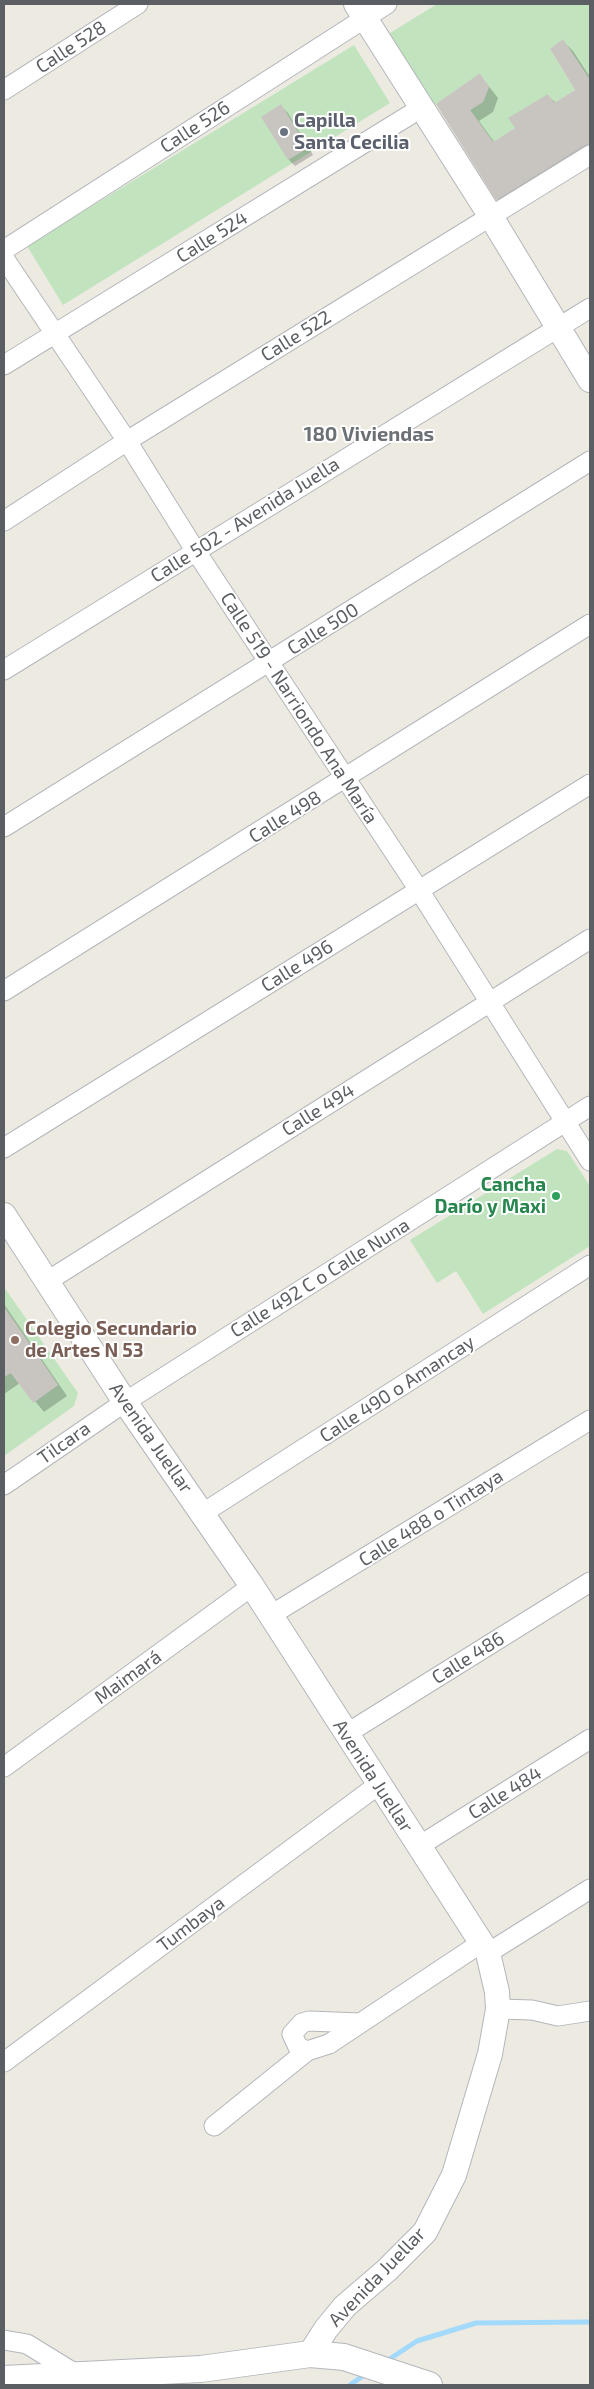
<!DOCTYPE html>
<html>
<head>
<meta charset="utf-8">
<style>
	body { margin:0 }
	#map { position:relative; width:594px; height:2389px; overflow:hidden; background:#edeae2; font-family:"Exo 2",sans-serif }
	canvas { display:block }
	.frame { position:absolute; inset:0; border:5px solid #5b5f63; pointer-events:none }
</style>
</head>
<body>
<div id="map">
<canvas width="594" height="2389"></canvas>
<div class="frame"></div>
</div>
<script>
const ctx = document.querySelector('canvas').getContext('2d');
ctx.lineJoin = 'round';
function fillPath(path, color) { ctx.fillStyle = color; ctx.fill(path, 'evenodd'); }
function trace(path, color, width, dash) { ctx.strokeStyle = color; ctx.lineWidth = width; ctx.lineCap = dash ? 'butt' : 'round'; ctx.setLineDash(dash || []); ctx.stroke(path); }
function write(font, color, halo, rows, align = 'center') {
  ctx.font = font + ' "Exo 2",sans-serif'; ctx.lineWidth = 4; ctx.setLineDash([]); ctx.textBaseline = 'middle'; ctx.strokeStyle = halo; ctx.fillStyle = color; for (const [text, x, y, turn = 0] of rows) {
    ctx.save(); ctx.translate(x, y); ctx.rotate((+turn || 0) * Math.PI / 180); ctx.textAlign = isNaN(turn) ? turn : align; if (halo) ctx.strokeText(text, 0, 0); ctx.fillText(text, 0, 0); ctx.restore();
  }
}
fillPath(new Path2D(`
	M437 4H590V80L563 40 550 49 575 90 554 103 548 94 515 128 493 142 470 110 483 102 489 87 480 73 431 108 394 47 390 33Z
	M354 45 390 103 63 305 27 246Z
	M557 1149 567 1151 590 1186V1246L483 1314 456 1271 437 1283 410 1240Z
	M4 1287 78 1393 74 1406 4 1456V1377L11 1373 33 1403 58 1385 4 1307Z`), '#c1e4bf');
fillPath(new Path2D(`
	M563 41 573 51 590 77V158L508 209 497 199 438 104 480 75 498 98 493 112 479 121 495 143 517 128 548 96 556 103 577 90Z
	M281 106 288 113 313 155 295 166 289 160Z
	M4 1304 67 1396 44 1412 20 1383 4 1394Z`), '#0003');
trace(new Path2D(`
	M385 2362 417 2341 476 2323 590 2322
	M350 2385 367 2373`), '#a3dafc', 5);
fillPath(new Path2D(`
	M563 39 590 80V144L584 145 496 200 436 104 480 73 489 87 483 102 470 110 493 142 515 128 508 118 548 94 554 103 575 90 550 49Z
	M281 104 308 148 288 160 261 117Z
	M4 1307 58 1385 33 1403 11 1373 4 1377Z`), '#c8c5c0');
const minor = new Path2D(`
	M4 90 138 4
	M4 250 387 4
	M4 258 127 441 195 550 419 890 590 1161
	M4 365 421 108
	M4 521 127 441 590 155
	M4 670 590 308
	M4 827 590 461
	M4 991 590 624
	M4 1148 590 784
	M46 1282 590 939
	M4 1485 125 1402 590 1106
	M203 1513 590 1265
	M271 1615 590 1420
	M346 1734 590 1582
	M4 1767 252 1586
	M419 1846 590 1739
	M488 1953 590 1889
	M498 2009 532 2010 558 2016 590 2011
	M360 2023 309 2021 302 2023 292 2034 298 2047 307 2051 329 2044 481 1943
	M4 2062 378 1785
	M214 2126 307 2051
	M4 2340 27 2344 79 2376`);
const tertiary = new Path2D(`
	M356 4 490 215 590 380
	M4 1215 125 1402 252 1586 488 1953 497 1992 498 2009 490 2054 454 2175 425 2232 387 2270 345 2306 326 2329 310 2354`);
const secondary = new Path2D(`
	M4 2379 201 2369 310 2354 344 2357 429 2385`);
trace(minor, '#b3b6ba', 21);
trace(tertiary, '#b3b6ba', 26);
trace(secondary, '#b4b8bc', 28);
trace(minor, '#fff', 19);
trace(tertiary, '#fff', 24);
trace(secondary, '#fff', 26);
for (const [x, y, r, color] of [
	[284,132,5,"#6b7280"],
	[556,1196,5,"#2e9e5b"],
	[15,1340,5,"#8d6e63"]
]) { const dot = new Path2D(); dot.arc(x, y, r, 0, 2 * Math.PI); ctx.fillStyle = color; ctx.fill(dot); trace(dot, '#fff', 2); }
write('19px', '#5b5f63', '#fff', [
	["Calle 528",71,47,-33],
	["Calle 526",195,127,-33],
	["Calle 524",212,237,-32],
	["Calle 522",296,336,-32],
	["Calle 502 - Avenida Juella",245,520,-32],
	["Calle 500",323,629,-32],
	["Calle 519 - Narriondo Ana María",299,708,57],
	["Calle 498",285,817,-32],
	["Calle 496",297,966,-32],
	["Calle 494",318,1110,-32],
	["Calle 492 C o Calle Nuna",320,1278,-32],
	["Calle 490 o Amancay",397,1389,-33],
	["Avenida Juellar",151,1438,55],
	["Tilcara",64,1443,-35],
	["Calle 488 o Tintaya",431,1518,-32],
	["Calle 486",468,1658,-32],
	["Maimará",128,1677,-36],
	["Avenida Juellar",373,1776,57],
	["Calle 484",505,1793,-32],
	["Tumbaya",191,1924,-37],
	["Avenida Juellar",377,2277,-46]
]);
write('bold 19px', '#5b616d', '#fff', [
	["Capilla",294,121],
	["Santa Cecilia",294,143]
], 'left');
write('bold 19px', '#27864d', '#fff', [
	["Cancha",546,1185],
	["Darío y Maxi",546,1207]
], 'right');
write('bold 19px', '#785e54', '#fff', [
	["Colegio Secundario",25,1329],
	["de Artes N 53",25,1351]
], 'left');
write('bold 20px', '#6c7175', '#fff', [
	["180 Viviendas",369,434]
]);
</script>
</body>
</html>
